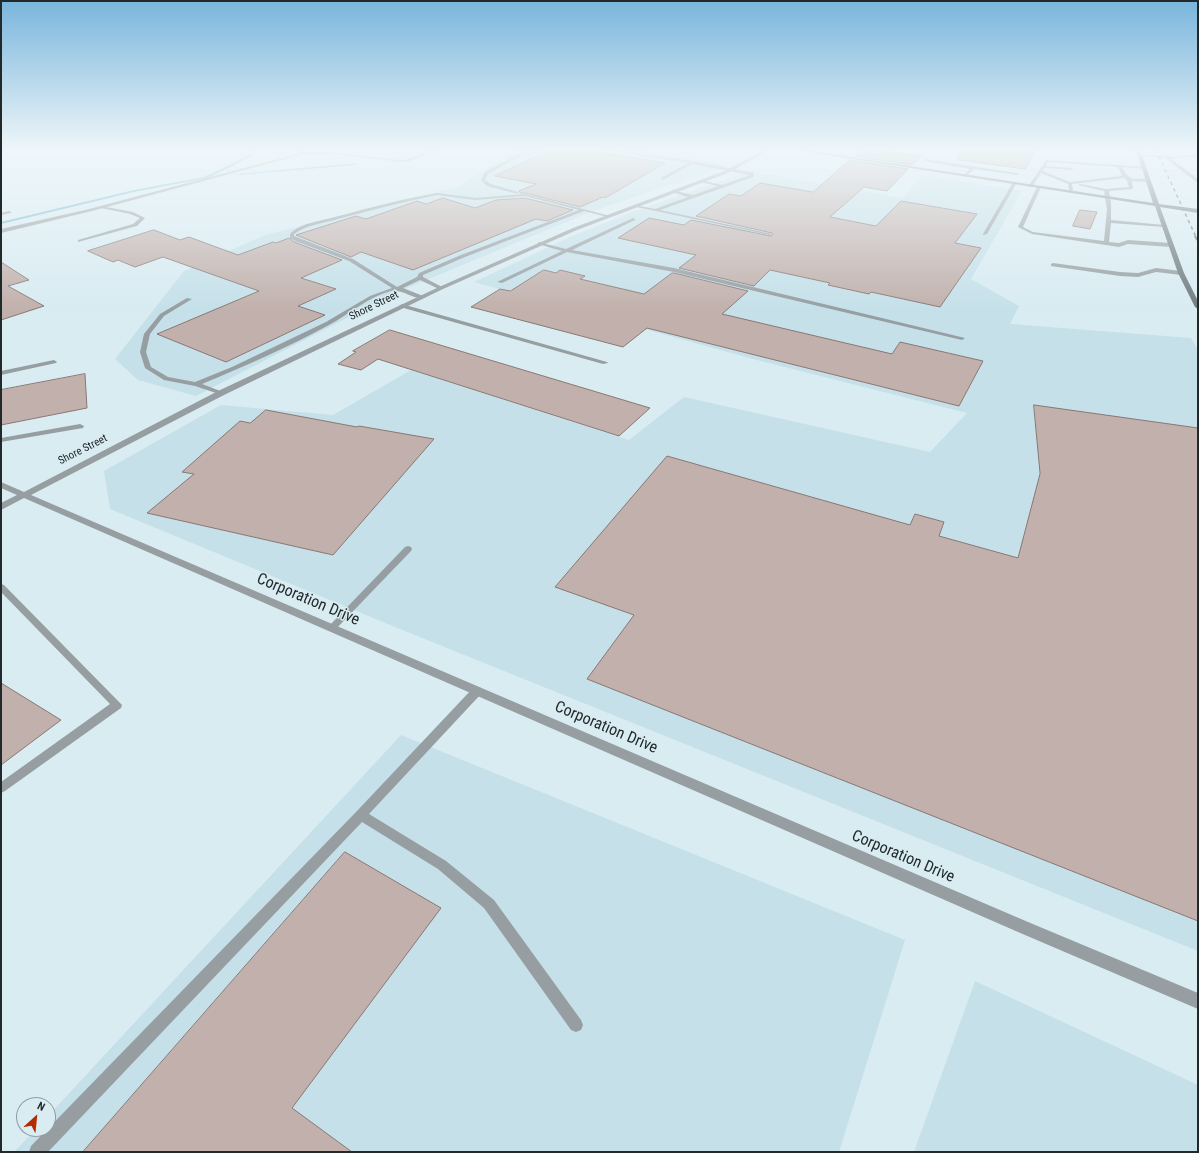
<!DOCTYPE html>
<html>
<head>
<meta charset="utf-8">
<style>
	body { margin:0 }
	#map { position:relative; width:1199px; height:1153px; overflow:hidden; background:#d9ecf2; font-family:"Roboto Condensed",sans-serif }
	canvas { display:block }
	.frame { position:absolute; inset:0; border:2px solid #22292b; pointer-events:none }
	.north { position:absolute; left:16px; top:1097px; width:40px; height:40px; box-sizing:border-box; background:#d9ecf2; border:1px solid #909ea2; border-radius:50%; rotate:27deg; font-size:11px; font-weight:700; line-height:16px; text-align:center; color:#22292b }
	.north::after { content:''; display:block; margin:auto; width:14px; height:18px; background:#b52a00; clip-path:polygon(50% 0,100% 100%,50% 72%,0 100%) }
</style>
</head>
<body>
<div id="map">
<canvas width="1199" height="1153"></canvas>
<div class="frame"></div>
<div class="north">N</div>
</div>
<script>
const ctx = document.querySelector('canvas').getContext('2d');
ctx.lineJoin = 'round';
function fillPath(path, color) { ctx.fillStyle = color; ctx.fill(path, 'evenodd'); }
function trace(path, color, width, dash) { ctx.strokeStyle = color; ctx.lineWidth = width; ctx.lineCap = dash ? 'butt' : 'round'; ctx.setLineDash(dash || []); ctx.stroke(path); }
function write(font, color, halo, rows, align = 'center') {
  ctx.font = font + ' "Roboto Condensed",sans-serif'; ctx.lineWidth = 3; ctx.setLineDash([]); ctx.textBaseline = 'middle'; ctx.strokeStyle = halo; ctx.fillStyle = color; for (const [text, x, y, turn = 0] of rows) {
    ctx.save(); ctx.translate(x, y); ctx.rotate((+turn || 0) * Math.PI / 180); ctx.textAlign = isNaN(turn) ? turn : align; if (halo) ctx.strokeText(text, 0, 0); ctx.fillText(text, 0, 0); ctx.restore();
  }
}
fillPath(new Path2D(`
	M515 150H637L731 165 593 211 395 293 196 396 138 380 115 359 184 271 265 235 460 186Z
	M749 171 902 198 923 175 1022 191 971 279 1019 306 1010 324 1191 338 1198 350V951L395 627 110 509 104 471 221 405 333 415 411 370 629 440 684 397 930 452 967 413 753 359 474 282 570 237 632 212Z
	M401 735 905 940 839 1152H14L36 1129H48V1116Z
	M975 981 1198 1085V1152H914Z`), '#c5e0e9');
fillPath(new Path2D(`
	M248 150H250L253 155 233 166 207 178 134 192 1 224V222L134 190 204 177 231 164 250 154Z
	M356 163 357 165 239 175 238 174Z`), '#73b7cb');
const building = new Path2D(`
	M551 150H586L665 163 605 198 603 197 580 207 525 193H520L519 191 536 184 495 176Z
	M863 150H879L921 156 912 165 855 156Z
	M960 150H1022L1035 152 1025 169 959 160Z
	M850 160 908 169 887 191 864 187 830 217 876 226 901 201 977 214 955 243 981 248 940 307 871 292 869 294 828 285 830 283 770 270 754 286 679 268 696 255 618 238 649 218 684 225 691 220 771 236 773 234 772 233 696 216 729 194 741 196 760 183 813 192Z
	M443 198 475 208 496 200 525 198 573 210 547 221 536 219 413 270 361 252 351 257 296 235 356 216 366 219 417 201 426 204Z
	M1080 210 1097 212 1090 229 1073 226Z
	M154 230 180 240 189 237 238 255 273 242 276 243 289 238 294 242 342 260 301 278 336 289 298 306 325 315 226 362 157 334 259 291 163 257 135 267 118 260 113 262 88 251Z
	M1 262 29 280 8 286 44 306 1 320Z
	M544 270 556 273 560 270 585 276 580 279 644 294 672 273H674L748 291 722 314 892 354 900 342 983 361 959 406 647 328 623 347 471 307 500 289 510 291Z
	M390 330 650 408 619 436 378 359 361 370 338 364 356 352 353 351Z
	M85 374 87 408 1 425V390Z
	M1034 405 1198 428V921L587 679 634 615 555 587 667 456 910 525 915 514 944 522 939 536 1018 558 1040 474Z
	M266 410 357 427 359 426 434 439 333 555 147 513 194 474 182 472 240 421 250 423Z
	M1 683 61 720 1 765Z
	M345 852 441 908 292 1108 352 1152H83Z`);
fillPath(building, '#c1b0ab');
trace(building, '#897874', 1);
fillPath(new Path2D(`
	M294 150H299L306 153 303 154Z
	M433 150H438L410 161 401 162 327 153 329 152 401 160 408 159Z
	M526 150H531L488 174 485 180 491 184 518 192V194L487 186 481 180 485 172Z
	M606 150H615L693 161 754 173 753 177 660 210 772 234 770 235 632 206 634 205 655 209 688 197 672 192V190L693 195 718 186 700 182V180L722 185 750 175 692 164 663 180 661 178 688 163Z
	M1127 150H1139L1141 151 1139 152Z
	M1140 154 1176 157 1198 154V156L1171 159 1198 179V183L1165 158 1139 156Z
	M925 159 1017 173 1019 174 1017 175 974 169 965 177 963 176 970 169 924 161Z
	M1046 160 1145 167 1144 169 1122 167C1133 187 1136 174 1151 181L1149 182 1132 181 1133 189 1109 191 1111 203V220L1164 225 1166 226 1164 227 1111 223 1109 242 1119 243 1128 240 1171 243 1174 245 1171 247 1128 244 1119 247 1032 234 1018 227 1037 187 1039 186 1041 187 1023 227 1033 232 1104 241 1107 209 1104 191 1078 185 1080 184 1106 189 1129 187 1127 181 1124 178 1072 184 1073 190 1071 191 1069 190 1068 184 1041 173 1032 187H1028ZM1048 162 1118 167 1122 176 1070 182 1043 171 1044 168 1072 170 1073 168 1046 166Z
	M1014 183 1016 184 987 234 983 235V234L1012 184Z
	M437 193 475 198 525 194 610 216 608 217 584 211 465 257 423 275V277L444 288 439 289 420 280 403 288 423 296V298C412 299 403 289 391 291 368 297 349 314 329 325 289 347 245 366 202 384L223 392V394H219L195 386 164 380 145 368 140 352 144 334 160 314 187 298 192 299 164 316 150 334 146 352 151 367 168 377 195 382 232 367 326 322 370 296 392 288 349 261 295 241 290 238V234C300 223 321 221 335 217 369 208 402 199 437 193ZM437 195 475 200 525 196 579 210 461 255 419 273 417 277 397 287 353 259 294 236V234C306 225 324 223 338 219 371 210 403 202 437 195Z
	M101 206 133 212 145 218 137 226 78 242V240L133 224 140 218 130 214 101 208Z
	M9 211 11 212V213L1 215V213Z
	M633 218 635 219V220L572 250 674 268 965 338 962 340 674 272 567 252 502 283 497 282 562 251 538 244V242L566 249Z
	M1053 263 1120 272 1138 273 1156 268 1181 271 1184 273 1181 275 1156 272 1138 277 1120 276 1051 266V264Z
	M402 304 607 362 608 363 603 364 400 307 399 306Z
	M54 360 57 362 56 363 1 375V371Z
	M80 424 84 426 83 428 1 442V438Z
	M408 546 411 547 412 549 411 551 335 630H329L327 628 329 626 405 547Z
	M1 584 4 585 122 705 121 708 5 791 1 793V782L110 704 1 592Z
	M477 687 481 688 482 691 481 694 369 814 446 861 494 900 581 1020 583 1025 581 1030 576 1032 571 1030 484 908 438 869 362 822 48 1152H29L31 1146 357 811 473 688Z`), '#969ea1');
fillPath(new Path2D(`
	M764 150H769L728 173 577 230 443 289 224 395 31 495 1028 922 1198 993V1009L1018 932 24 498 1 510V503L17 495 1 488V482L24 492 218 391 439 287 573 228 724 171Z
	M304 152H329L331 153 329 154H304L92 211 1 233V229L89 209Z`), '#969ea1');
fillPath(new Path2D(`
	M795 150H805L1153 203 1136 150H1140L1159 204 1198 209V213L1160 207 1184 273 1198 301V309L1195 307 1178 273 1155 206Z`), '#6f7a7e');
trace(new Path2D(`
	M1156 150 1196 237`), '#697478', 1.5, [3.5, 3.5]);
trace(new Path2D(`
	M1195 236 1198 242`), '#697478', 2, [4.5, 4.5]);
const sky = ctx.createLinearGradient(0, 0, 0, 311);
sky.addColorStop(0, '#79b5dc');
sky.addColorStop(0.48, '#eef6f9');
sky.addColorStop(1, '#eef6f900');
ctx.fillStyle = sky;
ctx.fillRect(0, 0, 1199, 311);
write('11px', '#22292b', '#d9ecf2', [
	["Shore Street",374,306,-26],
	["Shore Street",83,450,-27]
]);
write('16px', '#22292b', '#d9ecf2', [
	["Corporation Drive",308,600,23],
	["Corporation Drive",606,728,23],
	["Corporation Drive",903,857,23]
]);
</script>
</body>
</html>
